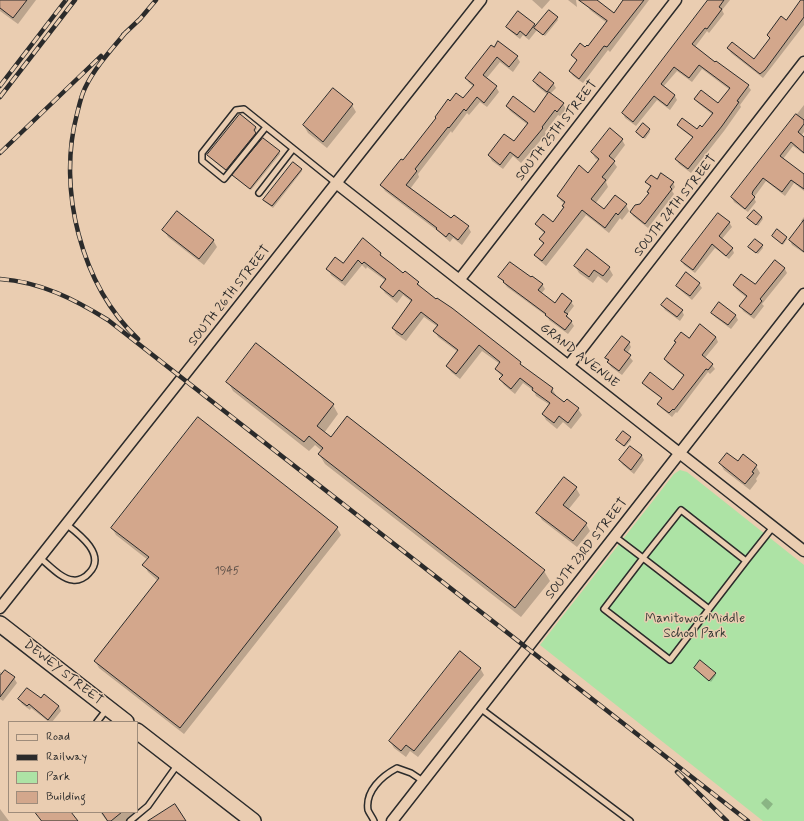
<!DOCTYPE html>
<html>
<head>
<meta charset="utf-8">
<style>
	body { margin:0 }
	#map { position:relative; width:804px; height:821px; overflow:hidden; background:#eacdb1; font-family:Mynerve,sans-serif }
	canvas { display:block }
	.legend { position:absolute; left:8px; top:721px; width:130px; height:92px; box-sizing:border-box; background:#eacdb1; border:1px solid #9e8c7b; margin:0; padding:5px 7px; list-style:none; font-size:12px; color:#2b2b2b }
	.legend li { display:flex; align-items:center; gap:8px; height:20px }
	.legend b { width:20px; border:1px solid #9e8c7b }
</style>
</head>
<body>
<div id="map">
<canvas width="804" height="821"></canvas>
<ul class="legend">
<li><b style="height:5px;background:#eacdb1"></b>Road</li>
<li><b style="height:5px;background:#2b2b2b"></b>Railway</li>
<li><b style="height:11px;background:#ade3a5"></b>Park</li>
<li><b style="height:11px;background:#d3a78c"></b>Building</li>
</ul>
</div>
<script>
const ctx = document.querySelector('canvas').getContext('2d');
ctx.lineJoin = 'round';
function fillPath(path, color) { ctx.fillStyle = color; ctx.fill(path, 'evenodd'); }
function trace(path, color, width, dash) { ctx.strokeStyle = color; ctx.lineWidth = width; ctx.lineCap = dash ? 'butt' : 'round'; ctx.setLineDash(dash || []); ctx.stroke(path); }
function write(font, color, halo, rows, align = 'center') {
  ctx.font = font + ' Mynerve,sans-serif'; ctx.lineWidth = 3; ctx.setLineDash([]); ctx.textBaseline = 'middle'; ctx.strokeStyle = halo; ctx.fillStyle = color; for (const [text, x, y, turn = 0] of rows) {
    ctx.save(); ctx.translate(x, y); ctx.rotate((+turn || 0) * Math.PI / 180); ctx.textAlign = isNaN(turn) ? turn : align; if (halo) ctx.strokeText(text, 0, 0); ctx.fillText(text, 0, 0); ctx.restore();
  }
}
fillPath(new Path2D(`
	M680 470 687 472 804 565V821H763L540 645 674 474Z`), '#ade3a5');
fillPath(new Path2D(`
	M0 0H36L18 24 0 11Z
	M532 0H550L542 9Z
	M568 0H576L577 7Z
	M591 0H595L614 14 625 0H649L610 52 608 50 583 83 573 76 570 71 577 61 572 55 588 47 607 23 590 10 587 5Z
	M710 0H730L722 10 724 14 709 33 707 31 695 47 748 86 751 90 740 105 741 107 724 131 691 173 679 164 676 159 693 138 681 129 678 125 697 131 702 129 713 115 698 103 695 99 718 105 730 90 702 69 692 82 677 71 663 87 675 96 677 100 670 110 657 100 636 126 625 118 623 113Z
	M802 0H804V25L763 78 731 53 728 48 754 60 770 39 768 35 786 21Z
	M518 12 535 25 536 27 557 18 558 20 545 36 537 30 529 40 523 35 520 39 510 31 507 27Z
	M491 46 517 57 520 62 513 72 500 62 486 79 496 87 499 92 487 107 480 102 469 115 467 113 452 133 451 131 418 174 419 177 410 189 451 220 468 227 471 232 462 245 453 238 450 242 439 232 385 191 381 185 403 161 450 102 463 100 474 87 469 83 466 78Z
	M534 81 553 83 556 88 550 94 563 104 566 109 560 116 558 115 545 132 546 134 521 163 513 156 503 169 492 161 489 155 514 142 528 125 510 111 507 106 534 114 548 95 537 86Z
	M352 105 356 112 327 148 308 133 304 126Z
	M804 105V132L801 136 804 139V154L793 146 783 159 804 176V191L794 183 785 196 766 181 755 196 754 198 756 202 748 212 734 202 732 198Z
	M256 127 257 129 254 132 257 135 227 172 209 157 208 156Z
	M649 130 650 132 645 139 637 132Z
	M622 140 625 145 613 161 617 167 606 182 608 187 595 204 604 211 626 205 629 211 622 220 620 218 609 233 586 215 546 266 539 260 535 255 543 244 540 239 545 234 540 229 536 224 553 223 564 208 563 206 565 204 561 201 558 196 588 174 599 161 595 158 592 152Z
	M279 152 280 154 251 190 233 175Z
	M301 169 302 171 273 208 265 202 264 200Z
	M657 180 673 183 675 187 672 191 674 194 648 228 633 216 631 212 641 205 649 194 648 192 651 188 646 182Z
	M762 217 763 219 758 226 749 218Z
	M804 217V253L792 245 790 240 803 223 801 221Z
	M729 222 732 227 721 240 732 248 734 253 729 259 715 248 695 273 684 265 682 261Z
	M164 230 213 240 217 247 204 265 168 237Z
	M773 236 786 238 787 239 783 245Z
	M363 240 380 253 384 259 404 274 418 283 422 289 520 363 522 367 552 389 556 395 555 396 564 403 567 400 578 409 582 415 571 429 563 422 557 429 546 420 543 414 550 405 536 396 534 391 523 383 515 394 504 385 500 379 502 377 496 369 500 364 482 351 460 379 451 372 447 366 458 352 438 337 435 331 438 327 424 317 406 341 396 334 393 328 412 302 403 295 397 303 385 293 381 287 386 281 367 267 366 269 362 265 345 286 331 275 328 269 343 265Z
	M762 246 763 248 758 254 751 249Z
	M775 261 785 269 787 273 762 304 764 306 754 319 743 311 741 306 747 298 737 290 734 285 755 286Z
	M575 266 609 268 613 275 607 283 598 276 593 283 579 273Z
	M500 277 531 279 542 284 545 289 541 294 555 304 571 302 574 306 567 315 574 326 568 334 549 320 548 317 507 287Z
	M699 284 702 288 692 300 680 290 677 286Z
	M662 305 682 311 684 315 680 321 665 310Z
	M712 313 736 316 738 320 731 329 715 317Z
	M716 337 718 342 704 359 712 365 715 369 710 374 708 372 677 413 676 412 672 417 661 408 659 404 662 399 646 387 644 383 673 391 684 376 667 363 665 359 676 343 675 341Z
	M629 343 631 347 627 354 633 361 622 375 611 367 606 358Z
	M228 382 333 405 338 414 324 433 332 438 348 418 544 571 550 581 521 617 325 464 319 454 322 451 315 445 309 451 233 391Z
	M630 438 631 440 625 447 617 440Z
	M630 447 642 456 644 460 634 474 623 465 620 461Z
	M720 463H738L756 466 760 473 756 479 757 481 750 490 724 470Z
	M576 488 580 495 568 510 586 524 590 531 577 547 542 520 538 513Z
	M112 528H337L341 535 184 734 99 668 95 661 158 581 148 572 144 565 148 560 116 535Z
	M480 668 484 675 418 757 410 751 406 757 394 748 390 741Z
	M695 668 715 674 716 675 711 682Z
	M0 672 14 678 17 683 3 701 0 699Z
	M19 699 41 700 59 706 61 711 52 722H49L31 708 30 710 22 704Z
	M766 798 773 804 768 810 761 803Z
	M0 809 9 821H0Z
	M100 812H136L139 819 137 821H107Z`), '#0003');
const building = new Path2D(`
	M0 0H27L13 18 0 8Z
	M579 0H597L614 13 623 0H644L607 47 604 46 579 79 569 71 577 60 571 55 580 43 585 47 587 45 588 46 607 21Z
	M708 0H724L719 7 722 9 707 29 705 28 692 44 715 62 716 61 749 85 737 101 739 102 722 126 688 169 675 159 693 137 677 125 682 118 697 129 700 125 702 127 713 113 694 99 701 90 718 103 730 88 699 65 689 78 674 67 661 84 675 95 667 106 654 96 633 122 622 113Z
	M801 0H804V17L765 70 760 74 727 48 732 42 754 59 770 38 767 35 781 16 786 20Z
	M549 10 558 17 543 35 534 28Z
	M518 11 535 24 526 36 520 31 517 35 506 27Z
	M498 41 518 56 509 67 497 57 483 75 497 86 484 103 477 97 466 111 464 109 449 128 448 127 415 169 417 171 406 185 451 218 454 215 469 226 458 240 449 233 446 237 436 229 437 228 380 185 401 159 403 160 436 118 435 117 448 99 450 101 456 93 463 98 474 85 465 78 491 45 494 47Z
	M540 72 554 83 547 92 533 81Z
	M333 88 353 104 323 142 303 125Z
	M549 92 564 103 557 112 555 110 542 127 543 128 518 158 510 152 500 165 488 155 504 134 514 141 528 123 506 106 513 96 534 112Z
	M240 114 256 127 254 130 256 133 226 170 207 155Z
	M796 114 804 120V124L798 132 804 137V153L791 142 780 156 804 174V189L791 180 782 192 763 178 753 191 752 194 755 197 745 209 731 197Z
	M643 123 650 129 643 138 636 132Z
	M610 128 623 139 609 156 615 161 602 177 606 180 591 199 604 209 615 195 627 204 618 215 616 213 605 228 582 210 542 261 534 255 544 243 539 239 545 232 535 224 543 214 553 222 564 207 562 206 565 202 557 196 579 165 588 173 599 159 591 152Z
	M263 138 280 151 250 189 232 175Z
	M293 162 302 169 272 206 263 200Z
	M661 173 674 182 670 187 672 189 645 224 630 212 635 205 640 204 649 193 647 192 651 186 645 182 651 175 657 179Z
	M754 210 762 217 756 225 747 218Z
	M177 211 214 240 199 259 162 230Z
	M718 213 730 222 719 236 733 248 726 256 712 244 693 270 681 261Z
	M804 220V252L789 240Z
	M777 229 787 237 782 244 772 236Z
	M363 238 381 253 380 255 392 264 403 273 405 271 419 282 417 284 436 299 437 298 452 308 521 362 520 364 553 388 551 392 564 402 567 399 579 408 568 423 559 416 554 423 542 414 550 403 532 390 533 388 520 378 511 389 499 379 503 375 495 369 500 362 479 345 456 374 446 366 458 350 433 331 438 325 421 312 402 335 392 328 412 300 399 290 393 297 380 287 386 279 364 262 362 264 358 260 342 281 326 269 335 257 343 263Z
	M755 239 763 245 756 253 748 247Z
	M587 249 610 267 603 276 594 270 589 277 574 266Z
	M775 260 785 268 760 299 762 301 751 315 739 306 747 296 733 285 741 274 755 284Z
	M510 262 531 277 532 276 543 284 538 290 555 303 562 293 572 301 564 312 568 314 566 316 572 321 565 330 545 315 546 314 503 282 504 281 498 277Z
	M686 272 700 283 690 296 676 286Z
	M667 298 683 310 677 317 661 305Z
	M719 302 736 315 728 325 711 313Z
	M700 324 716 337 702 355 713 364 708 370 706 369 674 410 673 409 669 413 657 404 662 398 642 383 650 372 673 390 684 375 664 359 676 342 674 341 681 332 689 338Z
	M622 336 630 342 624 350 631 355 619 371 607 362 609 360 605 358Z
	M256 343 334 404 317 426 331 437 347 416 545 570 515 608 318 454 323 448 309 436 304 442 226 382Z
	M198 417 338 527 180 728 94 661 159 578 142 565 149 557 111 528Z
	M623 431 631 437 624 446 616 440Z
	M630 446 642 455 631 470 619 460Z
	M727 453 738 461 743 454 757 465 752 472 754 473 745 484 719 463Z
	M564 477 577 487 563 505 587 523 573 541 536 513Z
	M460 651 481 668 414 751 406 745 401 751 389 741Z
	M700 660 716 673 709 681 694 668Z
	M5 670 15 677 0 697V676Z
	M27 688 41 698 44 694 59 706 48 720 29 704 27 706 18 699Z
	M175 804 186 821H148Z
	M35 812H71L78 821H42Z
	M102 812H122L111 821H108Z`);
fillPath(building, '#d3a78c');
trace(building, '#2b2b2b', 1);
const lane = new Path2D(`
	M266 127 224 179 202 161V153L236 110 244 109 336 183
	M259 193 293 149
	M614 536 643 558 604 609 670 660 709 609 643 558 681 510 746 561 773 527
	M40 558C49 565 61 579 73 580 79 581 86 577 89 573 107 555 79 534 66 524
	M709 609 746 561
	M480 708 630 821
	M97 722 107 709
	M130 821 148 806 178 764
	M374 821C373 818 369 813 368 810 365 791 382 776 397 768L411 773 423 781`);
const street = new Path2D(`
	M336 183 804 551
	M460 279 676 0
	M569 365 804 62
	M0 608 481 0
	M392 821 804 294`);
const secondary = new Path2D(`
	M0 624 126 722
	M137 731 253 821`);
trace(lane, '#2b2b2b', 8);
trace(street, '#2b2b2b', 13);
trace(secondary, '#2b2b2b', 18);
trace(lane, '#eacdb1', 5);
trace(street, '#eacdb1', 10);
trace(secondary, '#eacdb1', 15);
const rail = new Path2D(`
	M126 32C112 49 95 67 85 88 81 96 79 106 77 114 57 189 81 285 138 339
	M123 35 140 19 156 0
	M0 86 66 0
	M0 97 75 0
	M0 153 101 56
	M0 279C41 282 74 299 108 320L748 821
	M677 772 727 821`);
trace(rail, '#2b2b2b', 4.5);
trace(rail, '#eacdb1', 3, [9]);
write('11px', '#554a43', null, [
	["1945",227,572]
]);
write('13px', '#2b2b2b', '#eacdb1', [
	["SOUTH 25TH STREET",557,131,-52],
	["SOUTH 24TH STREET",676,206,-52],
	["SOUTH 26TH STREET",230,296,-52],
	["GRAND AVENUE",579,356,38],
	["SOUTH 23RD STREET",587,549,-52],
	["DEWEY STREET",63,673,38]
]);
write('13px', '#383d37', '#eacdb1', [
	["Manitowoc Middle",695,619],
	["School Park",695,634]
]);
</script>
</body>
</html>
